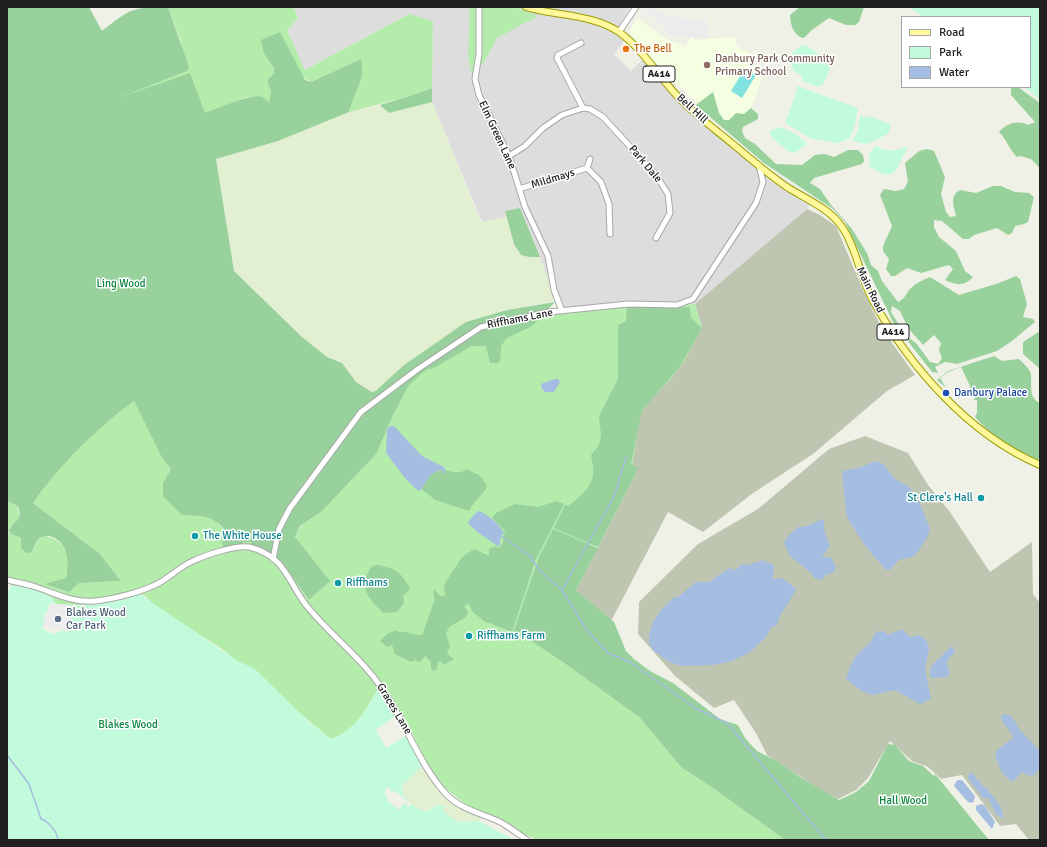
<!DOCTYPE html>
<html>
<head>
<meta charset="utf-8">
<style>
	body { margin:0 }
	#map { position:relative; width:1047px; height:847px; overflow:hidden; background:#f0f1e6; font-family:Signika,sans-serif }
	canvas { display:block }
	.frame { position:absolute; inset:0; border:8px solid #202020; pointer-events:none }
	.legend { position:absolute; left:901px; top:16px; width:130px; height:72px; box-sizing:border-box; background:#fff; border:1px solid #a6a6a6; margin:0; padding:5px 7px; list-style:none; font-size:12px; color:#202020 }
	.legend li { display:flex; align-items:center; gap:8px; height:20px }
	.legend b { width:20px; border:1px solid #a6a6a6 }
</style>
</head>
<body>
<div id="map">
<canvas width="1047" height="847"></canvas>
<div class="frame"></div>
<ul class="legend">
<li><b style="height:5px;background:#fff89d"></b>Road</li>
<li><b style="height:11px;background:#c2fbdb"></b>Park</li>
<li><b style="height:11px;background:#a5bde0"></b>Water</li>
</ul>
</div>
<script>
const ctx = document.querySelector('canvas').getContext('2d');
ctx.lineJoin = 'round';
function fillPath(path, color) { ctx.fillStyle = color; ctx.fill(path, 'evenodd'); }
function trace(path, color, width, dash) { ctx.strokeStyle = color; ctx.lineWidth = width; ctx.lineCap = dash ? 'butt' : 'round'; ctx.setLineDash(dash || []); ctx.stroke(path); }
function write(font, color, halo, rows, align = 'center') {
  ctx.font = font + ' Signika,sans-serif'; ctx.lineWidth = 3; ctx.setLineDash([]); ctx.textBaseline = 'middle'; ctx.strokeStyle = halo; ctx.fillStyle = color; for (const [text, x, y, turn = 0] of rows) {
    ctx.save(); ctx.translate(x, y); ctx.rotate((+turn || 0) * Math.PI / 180); ctx.textAlign = isNaN(turn) ? turn : align; if (halo) ctx.strokeText(text, 0, 0); ctx.fillText(text, 0, 0); ctx.restore();
  }
}
fillPath(new Path2D(`
	M294 7H630L615 33 625 40 614 54 631 71 646 56 666 76 683 99 762 164 813 199 807 209 695 304 559 311 540 257 520 208 505 211 506 217 482 222 432 102 433 22 409 14 305 70 287 30 298 18Z`), '#dedddd');
fillPath(new Path2D(`
	M637 18 665 38 684 46 690 40 689 34 694 33 695 40 735 37 736 45 743 51H748L762 79 750 110 731 129 695 101 684 90 675 84 629 32Z`), '#f4ffe1');
fillPath(new Path2D(`
	M807 209 820 215 836 226 862 288 882 329 915 375 887 391 813 454 753 493 703 532 668 512 611 621 576 590 637 471 632 465 640 415 645 406 673 376 702 328 695 304Z
	M865 436 908 453 928 485 950 512 990 572 1032 542 1033 594 1040 603V840H1029L1016 824 1000 826 962 775 941 779 928 767 912 761 890 741 868 778 856 790 838 799 827 794 767 755 756 733 734 700 714 708 675 676 638 634 639 602 698 544 758 509 829 449Z`), '#bec6b1');
fillPath(new Path2D(`
	M432 102 481 222 506 217 514 244 529 257H540L556 301 509 309 466 322 404 367 374 392 356 382 342 363 327 357 302 337 234 271 216 159 278 141 347 112 381 105 389 113Z
	M423 766 457 805 482 817 479 821 458 823 443 811 446 806 432 807 425 812 409 802 402 792 403 784Z`), '#e2f0d1');
fillPath(new Path2D(`
	M168 7H294L298 18 287 30 305 70 409 14 433 21 432 88 407 97 349 112 352 98 361 81V59L311 82 264 54 274 68V73L267 80 271 92 269 103 247 97 233 104 205 113 129 95 115 98 187 71 180 39Z
	M470 7H514L538 16 497 38 484 62 472 76 468 56Z
	M695 304 702 328 683 363 673 376 645 406 640 415 632 465 637 467V471L598 547 588 544 513 633 528 639 567 665 639 717 682 768 713 788 785 840H537L469 807 440 784 429 768 406 720 394 717 386 700 377 691C363 713 357 729 331 739L222 649 154 605 145 596 140 594 84 605 54 604 38 591 11 585 13 579 7 577V501L18 506 19 518 9 528V533L21 538 23 551 32 552 39 539 45 536C68 541 70 557 66 578L62 581H54L79 583 121 581 100 554 33 503C60 465 96 429 134 401L161 456 171 469 163 483 214 519 229 535 243 542H251L281 561 309 600 329 581 295 537 301 526 321 512 392 417 409 385 374 392 403 366 466 322 559 311Z`), '#b3ecab');
fillPath(new Path2D(`
	M7 7H89L102 31C130 9 132 7 168 7L189 67 187 71 118 98 190 73 205 113C217 109 253 93 262 97 264 98 267 101 269 103L271 92 267 80 274 73V68L264 54 261 40 280 32 305 80 311 82 361 59C366 81 354 91 349 112L278 141 216 159 234 271 302 337 327 357 342 363 356 382 372 392 376 391 403 366 466 322 507 310 555 302 532 326 507 338 501 346 500 361 498 363H490L486 346H472L432 369H427L409 385 392 417 376 454 321 512 300 526 295 537 330 581 309 600 281 561 270 554 251 549V542H243L241 547H223L222 542 229 535C214 515 206 516 182 515L163 496V483L171 469 161 456 134 401C97 428 59 466 33 503L100 554 121 581 79 583 69 592 45 584 66 578C69 564 69 543 52 537 49 535 43 536 40 538 36 541 34 548 32 552L26 553 21 548V538L11 534 9 531C12 520 24 522 18 506L7 501Z
	M800 7H864L859 22 855 25H846L829 18 812 30 804 38C794 37 790 24 790 15Z
	M1018 87 1040 103V168L1031 159 1020 156 1017 157C1009 149 1007 140 999 132 1007 123 1018 120 1028 125L1035 122 1011 95V88Z
	M432 88V102L389 113 380 105 407 97Z
	M713 92 719 113 724 120H729L736 113 744 114 751 108 758 114V119L743 127 742 131 745 138 755 144 776 164 802 165 815 155 825 154 834 157 848 150H858L863 155 864 161 862 164 814 178 810 183 820 189 831 205 852 229 867 253 871 265 878 271 882 281 898 302C907 297 905 294 911 288 916 283 923 280 930 277L959 295 999 283 1016 276 1020 279 1027 304 1023 317 1033 319 1035 322 1012 341 997 351 957 364 945 362 935 367 938 373 932 372 893 322 845 222 833 209 764 163 696 105ZM892 306 900 311 908 328 923 345 934 335 941 343 939 350 942 358 938 364 930 362 916 343 906 336 891 312Z
	M927 149 934 151 945 177 941 194 946 212 950 217 956 216C954 206 949 196 960 190L976 193 993 186H1001L1015 192 1029 193 1034 197 1028 222 1024 224 1015 226 1012 233 1008 235 997 228 974 235 969 239H963L942 221 934 220V227L939 237 956 251 965 271 973 277C964 287 956 285 945 280L953 269 949 265 921 273 907 268 895 276H891L886 269 889 259 883 251V246L892 226 880 195 884 189 896 191 904 189 908 182 905 163 919 151Z
	M520 208 540 257H529L521 255 514 244 505 211Z
	M635 305 669 308 690 307 691 318 702 328 679 368 642 411 631 464 637 467V471L598 547 554 528 565 505 568 506C578 499 592 488 593 474 594 468 592 461 591 455L599 445 601 435 599 416 618 379V325L626 321 627 307Z
	M1040 331V369L1023 354V342Z
	M994 356 1002 361 1019 359C1023 363 1030 369 1031 374 1032 384 1028 398 1040 403V460C1015 452 993 437 975 417L977 413V400H974L975 397 970 392V386L961 367 948 372 940 378 946 388 937 380 948 371Z
	M466 469 479 475 487 485C486 493 473 501 469 511L435 500 422 489C426 481 432 471 442 470L445 474V470C453 472 460 475 466 469Z
	M557 501 564 504 536 559 512 632 484 621 472 611 468 603 464 607 468 611 466 617 449 627 446 634 450 646 447 654 454 659 444 665 441 661 438 662 437 669 434 671 431 668V662L425 656 420 662 415 660 411 662 395 654 392 645 387 647 380 641 387 634 396 630 398 632C408 631 414 636 422 635L435 599 433 594 434 589 440 596H445L444 585 462 557 474 549 489 556V549L495 546 499 548 503 543V537L505 531 492 518 496 513 515 504 538 507Z
	M553 529 598 548 576 590 614 622 626 651 634 659 650 671 673 683 720 719 738 725 745 738 757 751 777 761 800 777 839 800 856 792 869 781 888 744 895 745 909 761 923 766 934 776 935 774 989 840H785L713 788 682 768 639 717 567 665 528 639 513 633 539 557Z
	M377 565C396 568 401 572 410 589L403 596 404 603 397 612 383 613C368 597 357 587 372 566Z`), '#99d19d');
fillPath(new Path2D(`
	M909 7H1040V100L1024 87H1030V17H923Z
	M805 45C815 51 826 58 830 69L824 83 818 87 802 81V76L793 70 792 65 788 62C791 53 796 47 805 45Z
	M797 86 858 108 854 130 849 139 838 143 812 139 785 123 795 96Z
	M860 116C872 116 881 120 891 125L888 134 867 144 852 141 858 130Z
	M781 127 796 134 807 144 795 153 789 152 771 137 770 131Z
	M877 146C888 154 896 150 908 146 907 152 903 155 901 160 895 179 885 177 870 167 869 158 867 151 877 146Z
	M11 585 38 591 52 597 56 604 45 613 43 629 53 634 64 629 67 610 65 604 82 606 140 594 236 660 255 669 309 722 331 739C354 731 366 712 377 691L386 700 394 717 376 730 386 748 407 735 423 766 403 784 402 792 409 802 394 790 392 793 388 786 385 789V795L388 798 387 800 399 810 404 803 409 807 411 804 425 812 440 804 444 807 445 806 443 811 458 822 479 821 514 840H7V594Z`), '#c2fbdb');
fillPath(new Path2D(`
	M745 68 756 75 742 98 731 91Z`), '#82e2df');
fillPath(new Path2D(`
	M645 7H651L667 17 707 19 708 38H675L664 30 656 19 643 10Z
	M50 603 74 606 67 632 43 626Z`), '#ececec');
fillPath(new Path2D(`
	M554 379H558L560 382 554 392H545L542 389 541 384Z
	M390 426H394L422 456 444 467 446 473 445 474 442 470C432 470 426 481 422 489L418 491 404 477 386 453 387 429Z
	M875 461 883 464 896 480 907 485 917 497 930 528 927 538 916 554 912 557 899 560 890 570H886L866 547 849 521 846 513 842 471 859 468Z
	M478 511C487 513 500 525 504 533L501 536 499 547 476 531 468 523 471 518Z
	M824 519V530L830 546 822 557H831L836 567 833 573 827 574 821 580 814 578 812 574 790 556 784 543 787 537 798 527H804Z
	M763 560 774 565 773 579 783 578 796 589C791 601 780 612 777 625L772 627 764 639 749 653 729 662 713 665 682 666 669 662 654 651 649 644V634L654 620 662 609 673 598 678 597 696 582H709L729 568 736 570 741 564 748 565Z
	M902 629 910 637 919 635 926 640 929 649 925 669 931 699 920 704 895 690 872 695 862 691 846 679C848 673 850 666 853 661 859 649 871 646 876 632L884 631 887 635Z
	M952 646 955 652C944 663 947 662 950 674L947 677 930 678V669L933 664Z
	M1002 714 1009 715 1014 719 1019 729 1040 751V767L1035 775 1029 776 1022 772 1013 782C1003 777 998 766 995 755L997 750 1014 737 1001 719Z
	M972 773C981 785 1006 804 1003 819L996 814 988 798H983L968 778 969 774Z
	M958 780H962L975 796 973 803 968 802 954 786 955 783Z
	M981 804 985 806 995 822 992 829 976 810V806Z`), '#a5bde0');
trace(new Path2D(`
	M626 457 614 497 562 590 586 629 608 653 630 662 695 708 727 723 826 840
	M501 536 529 555 541 572 562 590
	M7 755 29 784 41 819C48 821 57 831 58 840`), '#a5bde0', 1.5);
const minor = new Path2D(`
	M479 7V54L475 79 479 95 509 156 525 207 548 256 554 290 562 311
	M619 32 636 7
	M581 43 558 55 557 58 583 108
	M509 156 525 146 543 128 562 115 583 108 590 109 603 117 656 175 668 194 670 213 656 238
	M587 168 590 159
	M519 189 587 168 601 182 609 204 610 234
	M273 559 279 529 290 508 361 412 418 369 481 327 549 312 628 304 677 305 693 299 756 203 763 182 759 165
	M7 580C17 582 27 584 36 587 57 594 73 603 95 601 114 599 142 592 159 583 171 576 181 566 193 561 205 555 236 545 249 547 284 555 288 581 306 605 330 635 362 658 383 690 406 723 418 763 446 794 459 808 479 813 496 820 507 825 517 833 527 840`);
const major = new Path2D(`
	M526 7C556 16 593 14 619 32 644 50 660 79 682 101 698 117 716 130 734 145 752 160 770 176 790 189 807 199 831 210 842 227 856 247 860 276 872 299 910 367 968 434 1040 465`);
trace(minor, '#a7a7a7', 7);
trace(major, '#989c00', 8);
trace(minor, '#fff', 5);
trace(major, '#fff89d', 6);
for (const [x, y, r, color] of [
	[626,49,4,"#e8710a"],
	[707,65,4,"#8d6e63"],
	[946,393,4,"#1a4fb4"],
	[981,498,4,"#0f9aa8"],
	[195,536,4,"#0f9aa8"],
	[338,583,4,"#0f9aa8"],
	[58,619,4,"#5c6f8a"],
	[469,636,4,"#0f9aa8"]
]) { const dot = new Path2D(); dot.arc(x, y, r, 0, 2 * Math.PI); ctx.fillStyle = color; ctx.fill(dot); trace(dot, '#fff', 1.5); }
for (const [x, y, w] of [
	[659,74,32],
	[893,332,32]
]) { const box = new Path2D(); box.roundRect(x - w / 2, y - 8, w, 16, 3); ctx.fillStyle = '#fff'; ctx.fill(box); trace(box, '#202020', 1); }
write('bold 10px', '#202020', null, [
	["A414",659,74],
	["A414",893,332]
]);
write('11px', '#c56008', '#fff', [
	["The Bell",634,49]
], 'left');
write('11px', '#785e54', '#fff', [
	["Danbury Park Community",715,59],
	["Primary School",715,72]
], 'left');
write('11px', '#202020', '#fff', [
	["Bell Hill",692,109,43],
	["Elm Green Lane",497,135,65],
	["Park Dale",645,164,50],
	["Mildmays",553,179,-17],
	["Main Road",870,290,64],
	["Riffhams Lane",520,319,-11],
	["Graces Lane",394,709,59]
]);
write('11px', '#08843f', '#fff', [
	["Ling Wood",121,284],
	["Blakes Wood",128,725],
	["Hall Wood",903,801]
]);
write('11px', '#164399', '#fff', [
	["Danbury Palace",954,393]
], 'left');
write('11px', '#0d838f', '#fff', [
	["St Clere's Hall",973,498,"right"],
	["The White House",203,536],
	["Riffhams",346,583],
	["Riffhams Farm",477,636]
], 'left');
write('11px', '#4e5e75', '#fff', [
	["Blakes Wood",66,613],
	["Car Park",66,626]
], 'left');
</script>
</body>
</html>
